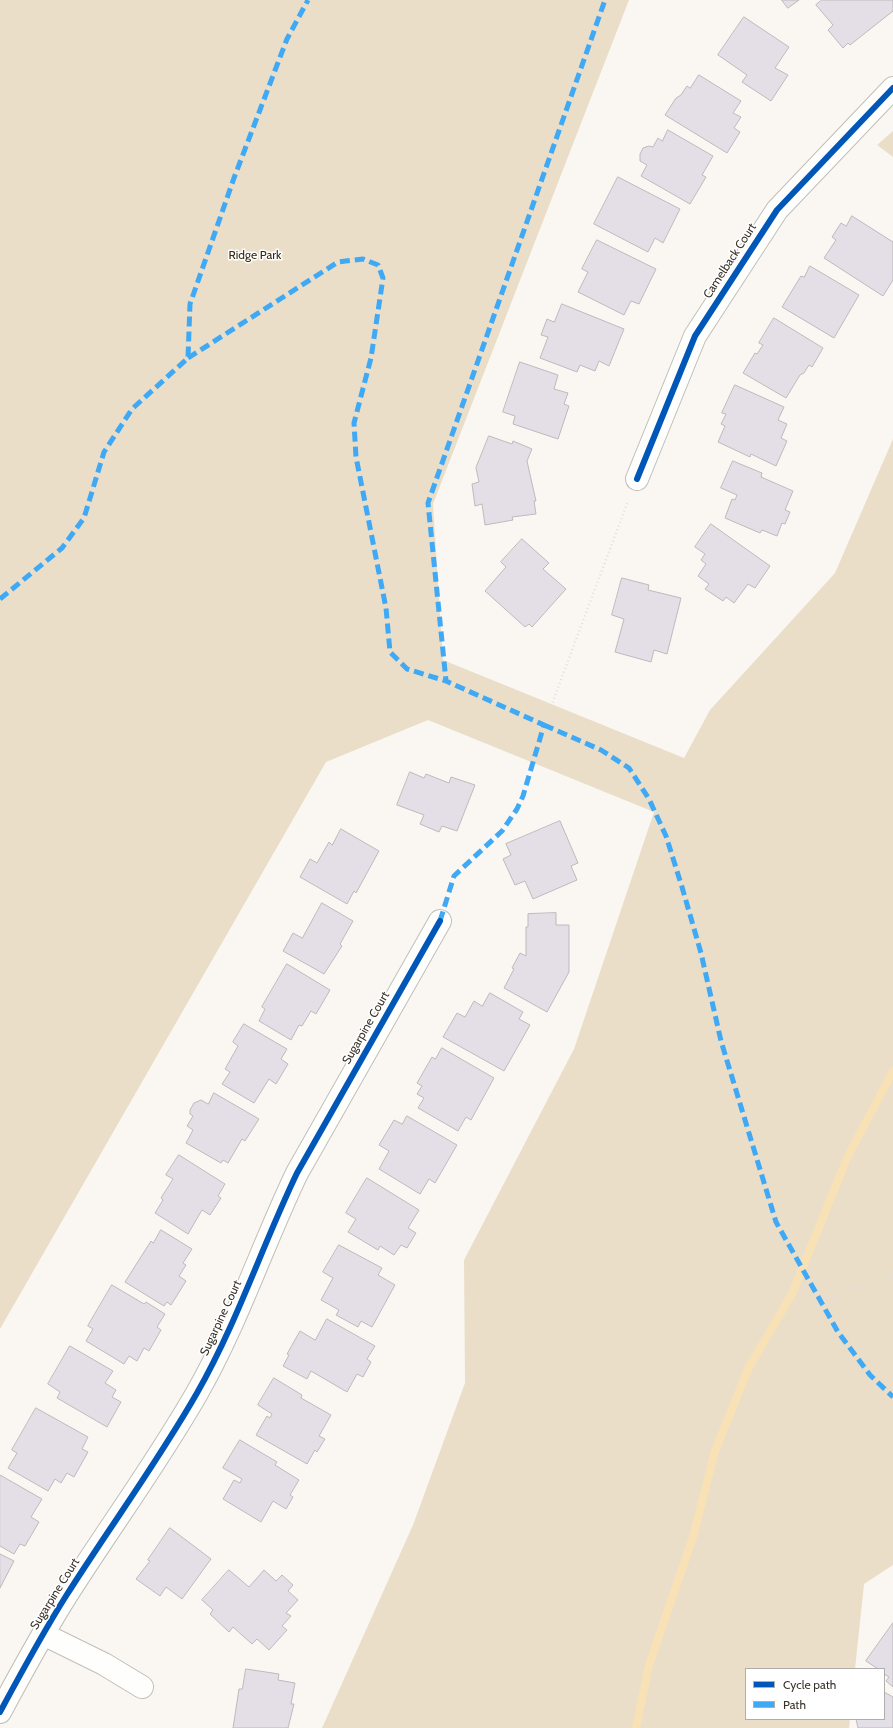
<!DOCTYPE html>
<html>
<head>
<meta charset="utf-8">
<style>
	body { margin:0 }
	#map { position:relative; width:893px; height:1728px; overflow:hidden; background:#faf7f2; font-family:Cabin,sans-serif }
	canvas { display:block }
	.legend { position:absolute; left:745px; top:1668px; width:140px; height:52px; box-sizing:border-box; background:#fff; border:1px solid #b0aeaa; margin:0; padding:5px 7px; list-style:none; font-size:12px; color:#39342a }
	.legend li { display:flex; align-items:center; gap:8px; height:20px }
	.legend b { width:20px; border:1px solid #b0aeaa }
</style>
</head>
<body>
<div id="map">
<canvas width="893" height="1728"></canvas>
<ul class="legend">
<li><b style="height:5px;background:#0057b8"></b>Cycle path</li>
<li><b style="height:5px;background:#3fa9f5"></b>Path</li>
</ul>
</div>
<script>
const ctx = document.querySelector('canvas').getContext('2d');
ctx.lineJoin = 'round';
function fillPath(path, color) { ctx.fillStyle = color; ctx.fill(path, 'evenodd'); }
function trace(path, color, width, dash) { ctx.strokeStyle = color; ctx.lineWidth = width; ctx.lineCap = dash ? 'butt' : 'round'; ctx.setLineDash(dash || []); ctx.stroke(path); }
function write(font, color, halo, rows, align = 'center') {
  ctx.font = font + ' Cabin,sans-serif'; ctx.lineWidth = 3; ctx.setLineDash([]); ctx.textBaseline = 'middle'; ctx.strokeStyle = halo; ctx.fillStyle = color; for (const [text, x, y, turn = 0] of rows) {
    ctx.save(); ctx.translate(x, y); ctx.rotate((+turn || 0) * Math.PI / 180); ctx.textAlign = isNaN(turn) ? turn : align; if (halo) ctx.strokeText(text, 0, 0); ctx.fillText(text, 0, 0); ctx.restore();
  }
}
fillPath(new Path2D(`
	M0 0H629L433 504 443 660 684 758 710 710 835 573 893 439V1565L864 1584 855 1669H746V1719H850L849 1728H322L413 1525 465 1383 464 1260 574 1049 654 812 428 720 326 762 0 1329Z
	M893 131V157L877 145Z`), '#eadec9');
trace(new Path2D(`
	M636 1728 649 1665 693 1537 715 1451 749 1367 792 1294 847 1158 893 1071`), '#f9e1b6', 8);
const building = new Path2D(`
	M782 0H799L788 8Z
	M822 0H893V11L850 45 848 43 843 48 828 30 833 25 816 5Z
	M744 17 789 47 775 68 788 75 771 101 742 82 747 75 718 55Z
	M699 75 741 101 733 113 741 117 734 128 740 132 727 153 665 115 676 98 681 95 687 86 690 88Z
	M668 130 713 156 702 175 706 177 690 204 641 176 647 165 640 161V154L643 148 649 146 653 147 658 138 662 141Z
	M618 177 680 209 663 243 655 238 648 252 594 224Z
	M852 216 893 242V280L883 296 824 258 836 240 832 237 841 223 846 226Z
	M597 240 656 269 639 304 631 301 624 315 578 292 588 272 582 269Z
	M810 266 859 295 834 338 782 307 801 276 804 277Z
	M562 304 624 329 609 366 599 361 595 371 580 365 577 372 540 358 548 337 541 335 547 319 554 322Z
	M774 318 823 348 812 367 809 365 804 373 800 375 786 398 743 373 755 353 757 354 763 345 759 343Z
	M520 362 558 375 554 389 568 393 564 404 569 406 558 439 513 424 515 416 503 412Z
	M735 385 784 407 778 420 787 424 781 438 787 441 776 466 751 454 750 457 718 442 725 426 721 424 726 414 722 413Z
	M489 436 512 444 513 441 532 449 527 461 536 501H534L536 514 512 517 513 520 485 525 482 504 475 506 472 484 479 482 476 468Z
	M733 461 762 473 761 477 793 491 785 510 790 512 785 524 782 523 777 536 762 530 760 533 725 518 732 499 735 500 737 495 721 488Z
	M711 524 770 566 755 588 748 584 734 603 726 597 723 601 705 589 709 584 698 576 706 564 701 560 705 554 695 547Z
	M522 539 549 563 543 569 566 589 532 627 529 624 525 627 485 591 506 567 501 562Z
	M622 578 649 585 648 590 681 598 667 654 654 650 651 662 615 652 624 619 612 615Z
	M410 772 424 778 426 774 449 783 451 777 475 785 457 831 442 826 439 832 420 824 424 815 397 805Z
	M560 821 578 863 571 866 577 880 533 899 525 881 515 885 503 859 511 855 506 844Z
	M341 829 379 851 356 893 354 891 347 904 300 877 310 859 317 863 329 842 332 845Z
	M322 903 353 921 340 944 342 946 324 974 283 951 293 933 302 938Z
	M556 913V925H569V972L547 1012 504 988 514 969 512 968 520 953 526 956V927H528V914Z
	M287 964 330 990 316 1014 311 1011 302 1026 299 1025 291 1040 259 1021 265 1009 262 1007Z
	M490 993 523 1012 519 1019 530 1025 504 1071 443 1037 457 1013 465 1017 474 1001 482 1006Z
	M244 1024 287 1049 281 1059 288 1064 276 1084 269 1079 254 1103 222 1084 230 1072 225 1069 238 1046 233 1042Z
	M442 1048 494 1078 471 1120 466 1117 458 1131 418 1108 424 1098 417 1094 422 1086 417 1083 432 1057 435 1059Z
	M214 1093 259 1119 245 1141 242 1139 228 1163 223 1160 221 1163 186 1143 193 1130 187 1126 193 1116 190 1114V1110L194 1103 201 1100 208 1104Z
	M407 1116 457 1145 435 1183 429 1179 420 1194 379 1169 389 1151 379 1145 394 1120 402 1124Z
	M179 1155 225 1184 218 1196 221 1198 210 1215 202 1210 188 1234 155 1213 163 1200 161 1198 173 1179 166 1175Z
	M367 1178 419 1210 408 1228 416 1233 407 1248 401 1245 394 1255 380 1246 378 1250 348 1232 356 1219 346 1213Z
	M161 1230 192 1249 183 1263 186 1265 179 1276 186 1281 171 1305 167 1302 164 1306 125 1282 151 1241 153 1243Z
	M339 1245 382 1268 378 1275 395 1285 372 1327 361 1321 358 1327 336 1315 339 1310 321 1300 333 1278 323 1272Z
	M112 1285 144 1304 146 1302 165 1314 157 1327 161 1330 149 1351 144 1348 137 1361 129 1356 124 1364 86 1341 93 1329 88 1326Z
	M327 1319 375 1346 367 1359 371 1362 363 1377 357 1374 347 1392 311 1371 307 1379 283 1366 289 1355 287 1354 300 1331 315 1340Z
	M70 1346 113 1371 105 1383 116 1390 112 1397 121 1402 107 1427 57 1398 60 1392 48 1384Z
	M274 1378 302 1395 301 1398 331 1415 319 1436 325 1439 317 1452 315 1450 307 1464 256 1435 267 1416 270 1418 272 1414 258 1405Z
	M36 1408 88 1437 82 1449 88 1452 74 1477 67 1473 61 1483 55 1479 48 1491 8 1468 17 1453 12 1450Z
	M240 1440 277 1462 275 1465 299 1480 290 1495 293 1497 286 1509 273 1501 261 1522 223 1499 234 1480 240 1483 242 1479 223 1468Z
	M0 1475 42 1499 31 1517 39 1522 25 1546 20 1544 14 1554 0 1546Z
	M170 1528 211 1559 182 1599 166 1587 160 1596 136 1579 150 1561 148 1560Z
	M0 1554 14 1561 0 1588Z
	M229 1570 249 1587 264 1570 276 1581 282 1575 293 1585 288 1591 298 1600 286 1613 291 1616 282 1626 287 1630 269 1650 257 1639 252 1644 233 1627 229 1632 210 1614 213 1610 202 1600Z
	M893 1623V1687L886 1681 889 1677 884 1674V1669H878L866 1661Z
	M246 1669 279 1674 278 1680 295 1683 291 1704H294L288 1728H233L239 1689H242Z
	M884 1692 893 1697V1728H858L856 1719H884Z`);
fillPath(building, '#e4dee6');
trace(building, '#bdb9bc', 1);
const minor = new Path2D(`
	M637 479 695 336 777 210 893 88
	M43 1634 104 1664 142 1687
	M0 1712C21 1673 42 1634 66 1596 109 1528 157 1463 197 1393 237 1323 262 1246 297 1173L440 921`);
trace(minor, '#c2beb8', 24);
trace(new Path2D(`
	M544 725 628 501
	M821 1302 848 1291 865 1283 888 1279 893 1276`), '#e1e0de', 2.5, [1, 3]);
trace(minor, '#fefefd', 22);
trace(new Path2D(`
	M188 358 338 262 363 259 378 265 383 278 371 358 354 423 356 457 386 608 390 652 407 669 446 681
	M0 599 62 548 84 518 104 452 132 409 188 358 190 304 234 178 287 39 308 0
	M544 725 601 750 629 768 649 799 666 836 682 887 701 953 721 1041 776 1222 838 1332 870 1375 893 1397
	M440 921 454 876 502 831 517 809 523 796 544 725 446 681 428 503 605 0`), '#3fa9f5', 5, [10, 5]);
trace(new Path2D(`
	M637 479 695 336 777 210 893 88
	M0 1712C21 1673 42 1634 66 1596 109 1528 157 1463 197 1393 237 1323 262 1246 297 1173L440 921`), '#0057b8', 6);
write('12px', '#36290e', '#fff', [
	["Ridge Park",255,255]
]);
write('12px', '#39342a', '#fff', [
	["Camelback Court",730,261,-57],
	["Sugarpine Court",366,1028,-60],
	["Sugarpine Court",221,1318,-65],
	["Sugarpine Court",55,1594,-58]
]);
</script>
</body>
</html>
